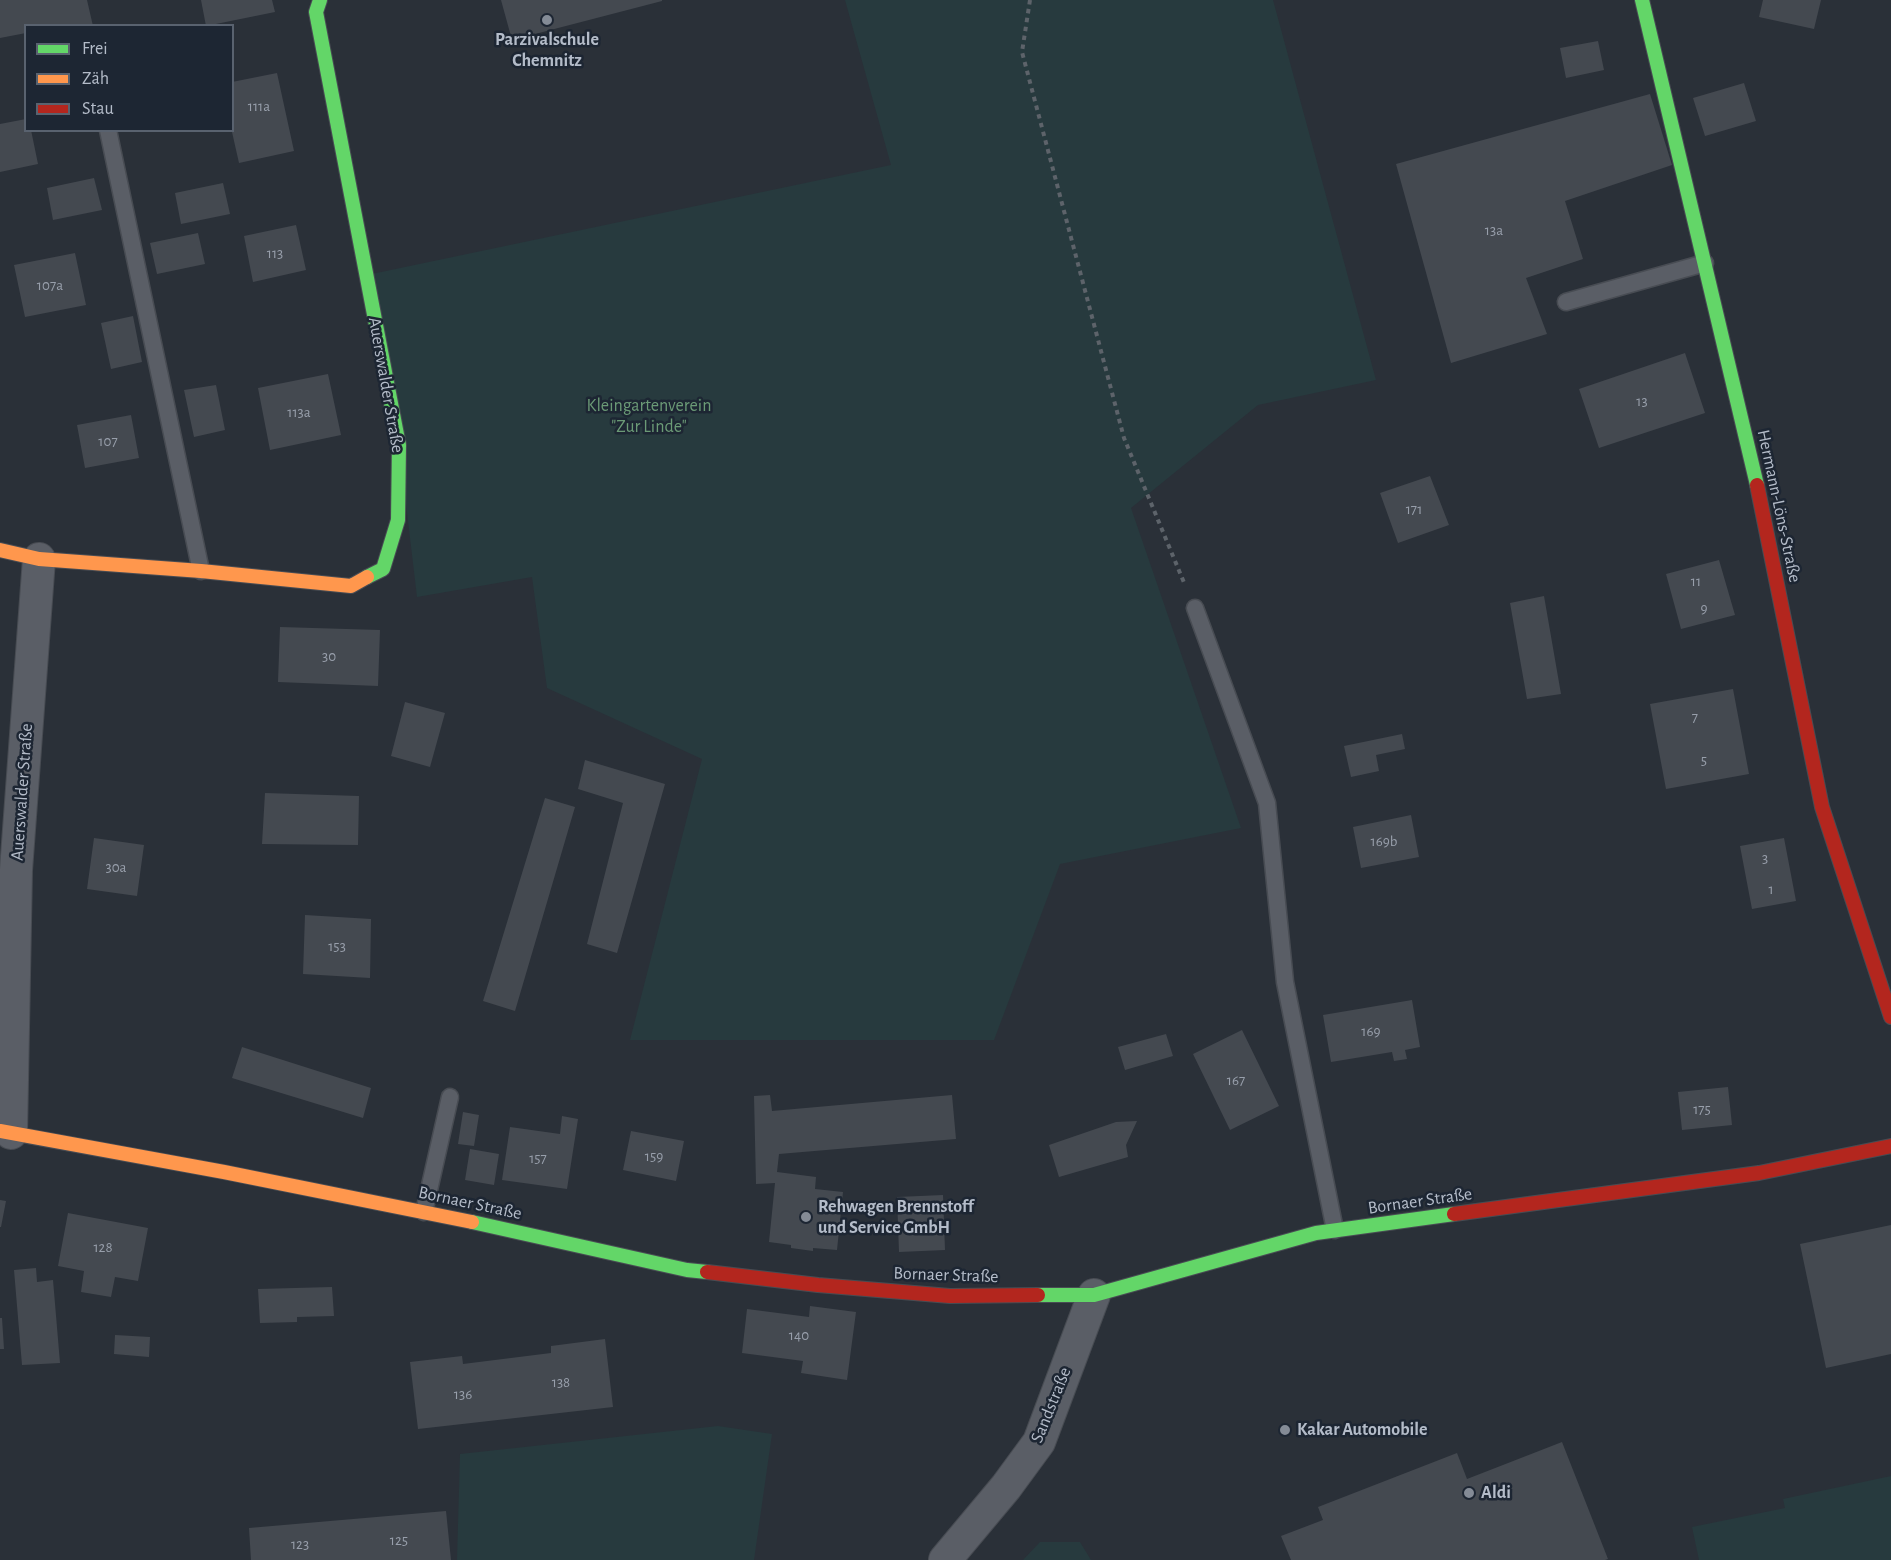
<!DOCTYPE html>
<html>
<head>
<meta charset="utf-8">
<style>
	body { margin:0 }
	#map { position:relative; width:1891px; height:1560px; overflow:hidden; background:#2a3038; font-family:"Alegreya Sans",sans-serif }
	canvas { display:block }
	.legend { position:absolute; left:24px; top:24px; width:210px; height:108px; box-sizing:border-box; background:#1d2633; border:2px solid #59626f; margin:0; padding:8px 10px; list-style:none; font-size:18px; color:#b4bcc9 }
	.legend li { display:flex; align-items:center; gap:12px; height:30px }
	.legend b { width:30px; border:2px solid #59626f }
</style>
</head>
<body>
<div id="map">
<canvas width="1891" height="1560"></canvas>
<ul class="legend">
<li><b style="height:8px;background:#63d668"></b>Frei</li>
<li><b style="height:8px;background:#ff974d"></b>Zäh</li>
<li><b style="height:8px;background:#b3261e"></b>Stau</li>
</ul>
</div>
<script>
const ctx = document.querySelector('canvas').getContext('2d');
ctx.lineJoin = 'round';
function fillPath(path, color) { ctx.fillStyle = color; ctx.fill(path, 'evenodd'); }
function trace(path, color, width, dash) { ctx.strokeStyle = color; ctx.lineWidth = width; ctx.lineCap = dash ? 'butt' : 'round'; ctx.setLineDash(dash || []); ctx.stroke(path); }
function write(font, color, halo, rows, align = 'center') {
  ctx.font = font + ' "Alegreya Sans",sans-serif'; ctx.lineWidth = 5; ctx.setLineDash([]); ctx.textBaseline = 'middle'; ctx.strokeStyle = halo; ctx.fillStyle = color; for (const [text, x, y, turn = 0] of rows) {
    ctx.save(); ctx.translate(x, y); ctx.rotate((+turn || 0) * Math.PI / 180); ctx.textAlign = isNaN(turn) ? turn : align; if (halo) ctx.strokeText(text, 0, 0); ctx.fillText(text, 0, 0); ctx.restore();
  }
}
fillPath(new Path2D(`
	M845 0H1273L1376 380 1258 405 1131 508 1241 828 1060 864 994 1040H630L702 759 547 688 532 577 417 597 399 445 367 275 891 165Z
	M718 1426 772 1434 754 1560H457L460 1454Z
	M1891 1476V1560H1699L1692 1527 1785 1508 1783 1499Z
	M1040 1542H1080L1091 1560H1023Z`), '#273a3e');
fillPath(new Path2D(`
	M0 0H87L93 26H26V33L0 38Z
	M201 0H272L275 12 206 26Z
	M501 0H662V1L512 40Z
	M1763 0H1821L1814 29 1759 17Z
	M1598 41 1604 70 1566 78 1560 48Z
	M277 73 294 151 239 163 232 132V82Z
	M1744 83 1756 121 1705 136 1693 98Z
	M1650 94 1672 165 1565 201 1583 259 1526 278 1547 334 1451 363 1396 164Z
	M26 119V130H31L38 164 0 172V124Z
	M94 178 102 210 53 220 47 188Z
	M223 183 230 214 181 224 175 193Z
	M296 225 306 270 253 282 244 236Z
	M198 233 205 264 157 274 150 243Z
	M75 253 86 305 25 317 14 265Z
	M133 316 142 362 111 369 101 323Z
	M1685 353 1705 413 1599 448 1579 389Z
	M328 374 341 435 270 450 258 388Z
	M216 385 225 430 194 437 184 390Z
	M131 415 139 458 85 468 77 425Z
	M1430 476 1449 525 1398 543 1380 493Z
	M1719 560 1735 615 1681 629 1666 574Z
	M1544 596 1561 694 1527 699 1510 603Z
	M280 627 380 630 378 686 278 682Z
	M1733 689 1749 774 1666 789 1650 704Z
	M405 702 445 713 430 767 391 756Z
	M1402 734 1405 749 1376 755 1379 771 1351 777 1344 746Z
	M585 760 665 784 617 953 587 944 623 803 578 789Z
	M265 793 359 796 358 845 262 844Z
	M545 798 575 807 515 1011 483 1001Z
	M1411 815 1419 857 1361 868 1353 827Z
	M94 838 144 845 137 896 87 889Z
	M1784 838 1796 901 1752 909 1740 846Z
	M305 915 371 919 370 978 303 974Z
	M1412 1000 1420 1047 1405 1050 1407 1059 1394 1061 1392 1052 1331 1062 1323 1015Z
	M1242 1030 1279 1106 1230 1130 1193 1054Z
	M1166 1034 1173 1056 1125 1070 1118 1047Z
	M242 1047 371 1088 363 1118 232 1078Z
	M1728 1087 1732 1125 1682 1130 1678 1092Z
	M770 1095 772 1111 952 1095 956 1139 779 1154 777 1172 816 1177 815 1189 843 1192 837 1250 813 1248V1251L791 1248V1245L769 1242 775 1183 756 1184 754 1096Z
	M463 1112 479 1115 474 1146 458 1144Z
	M562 1116 578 1119 567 1189 502 1180 510 1127 560 1134Z
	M1137 1121 1126 1145 1128 1157 1059 1177 1049 1145 1116 1122Z
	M631 1131 684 1141 676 1181 623 1170Z
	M470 1149 499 1154 494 1185 465 1180Z
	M943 1195 945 1250 899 1252 897 1197Z
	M0 1200 6 1201 1 1227H0Z
	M68 1213 148 1228 138 1281 115 1277 111 1297 81 1292 84 1271 58 1266Z
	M1891 1225V1354L1826 1368 1800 1244Z
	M36 1268 37 1282 53 1280 60 1363 22 1365 14 1270Z
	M332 1287 334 1316 297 1317V1322L260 1323 258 1289Z
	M810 1306 856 1312 847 1380 801 1373 803 1361 742 1353 747 1309 809 1317Z
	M0 1318H2L4 1349H0Z
	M115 1335 150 1337 149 1357 114 1354Z
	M605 1339 613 1407 418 1429 410 1362 462 1356 463 1364 551 1353V1346Z
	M1562 1442 1608 1559 1605 1560H1291L1281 1536 1323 1520 1318 1507 1457 1453 1467 1479Z
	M446 1511 451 1560H251L249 1528Z`), '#444950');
const lane = new Path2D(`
	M108 130 201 571
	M1566 302 1705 263
	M1195 608 1267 803 1285 982 1335 1230
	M424 1212 450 1097`);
const street = new Path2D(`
	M11 1133 16 870 39 559
	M945 1560 1006 1487 1039 1442 1094 1295`);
const fast = new Path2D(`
	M320 0 316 12 399 445 398 520 383 569 367 577
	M1642 0 1757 485
	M472 1222 687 1270 707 1272
	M1038 1295H1094L1316 1233 1454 1214`);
const slow = new Path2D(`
	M0 550 39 559 201 571 351 586 367 577
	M0 1131 224 1172 472 1222`);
const jam = new Path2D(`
	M1757 485 1822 807 1891 1017
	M1454 1214 1759 1173 1891 1146
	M707 1272 818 1285 950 1296 1038 1295`);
trace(lane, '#484c53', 19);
trace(street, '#484c53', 34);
trace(fast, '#484c53', 16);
trace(slow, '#484c53', 16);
trace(jam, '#484c53', 16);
trace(new Path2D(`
	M1030 0 1022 52 1124 438 1185 585`), '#5d636a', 4, [4.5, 4.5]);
trace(lane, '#5a5e66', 16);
trace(street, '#5a5e66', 32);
trace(fast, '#63d668', 14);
trace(slow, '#ff974d', 14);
trace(jam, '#b3261e', 14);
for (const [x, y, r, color] of [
	[547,20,6,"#848b96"],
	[806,1217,6,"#848b96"],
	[1285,1430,6,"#848b96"],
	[1469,1493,6,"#848b96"]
]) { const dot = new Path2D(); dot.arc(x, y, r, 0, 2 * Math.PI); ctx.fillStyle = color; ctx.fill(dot); trace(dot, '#1d2633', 2); }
write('15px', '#989fab', null, [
	["111a",259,106],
	["13a",1494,230],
	["113",275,253],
	["107a",50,285],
	["13",1642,401],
	["113a",299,412],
	["107",108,441],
	["171",1414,509],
	["11",1696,581],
	["9",1704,608],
	["30",329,656],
	["7",1695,717],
	["5",1704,760],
	["169b",1384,841],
	["3",1765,858],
	["30a",116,867],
	["1",1771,889],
	["153",337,946],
	["169",1371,1031],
	["167",1236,1080],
	["175",1702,1109],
	["159",654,1156],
	["157",538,1158],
	["128",103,1247],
	["140",799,1335],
	["138",561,1382],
	["136",463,1394],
	["125",399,1540],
	["123",300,1544]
]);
write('bold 18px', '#b4bcc9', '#1d2633', [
	["Parzivalschule",547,40,"center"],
	["Chemnitz",547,61,"center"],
	["Rehwagen Brennstoff",818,1207],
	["und Service GmbH",818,1228],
	["Kakar Automobile",1297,1430],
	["Aldi",1481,1493]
], 'left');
write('18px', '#b4bcc9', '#1d2633', [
	["Auerswalder Straße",386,385,80],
	["Hermann-Löns-Straße",1779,506,78],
	["Auerswalder Straße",22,792,-86],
	["Bornaer Straße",1420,1201,-8],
	["Bornaer Straße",470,1203,12],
	["Bornaer Straße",946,1275,2],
	["Sandstraße",1051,1405,-68]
]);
write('18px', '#6b9a76', '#1d2633', [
	["Kleingartenverein",649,406],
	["\"Zur Linde\"",649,427]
]);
</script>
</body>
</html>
